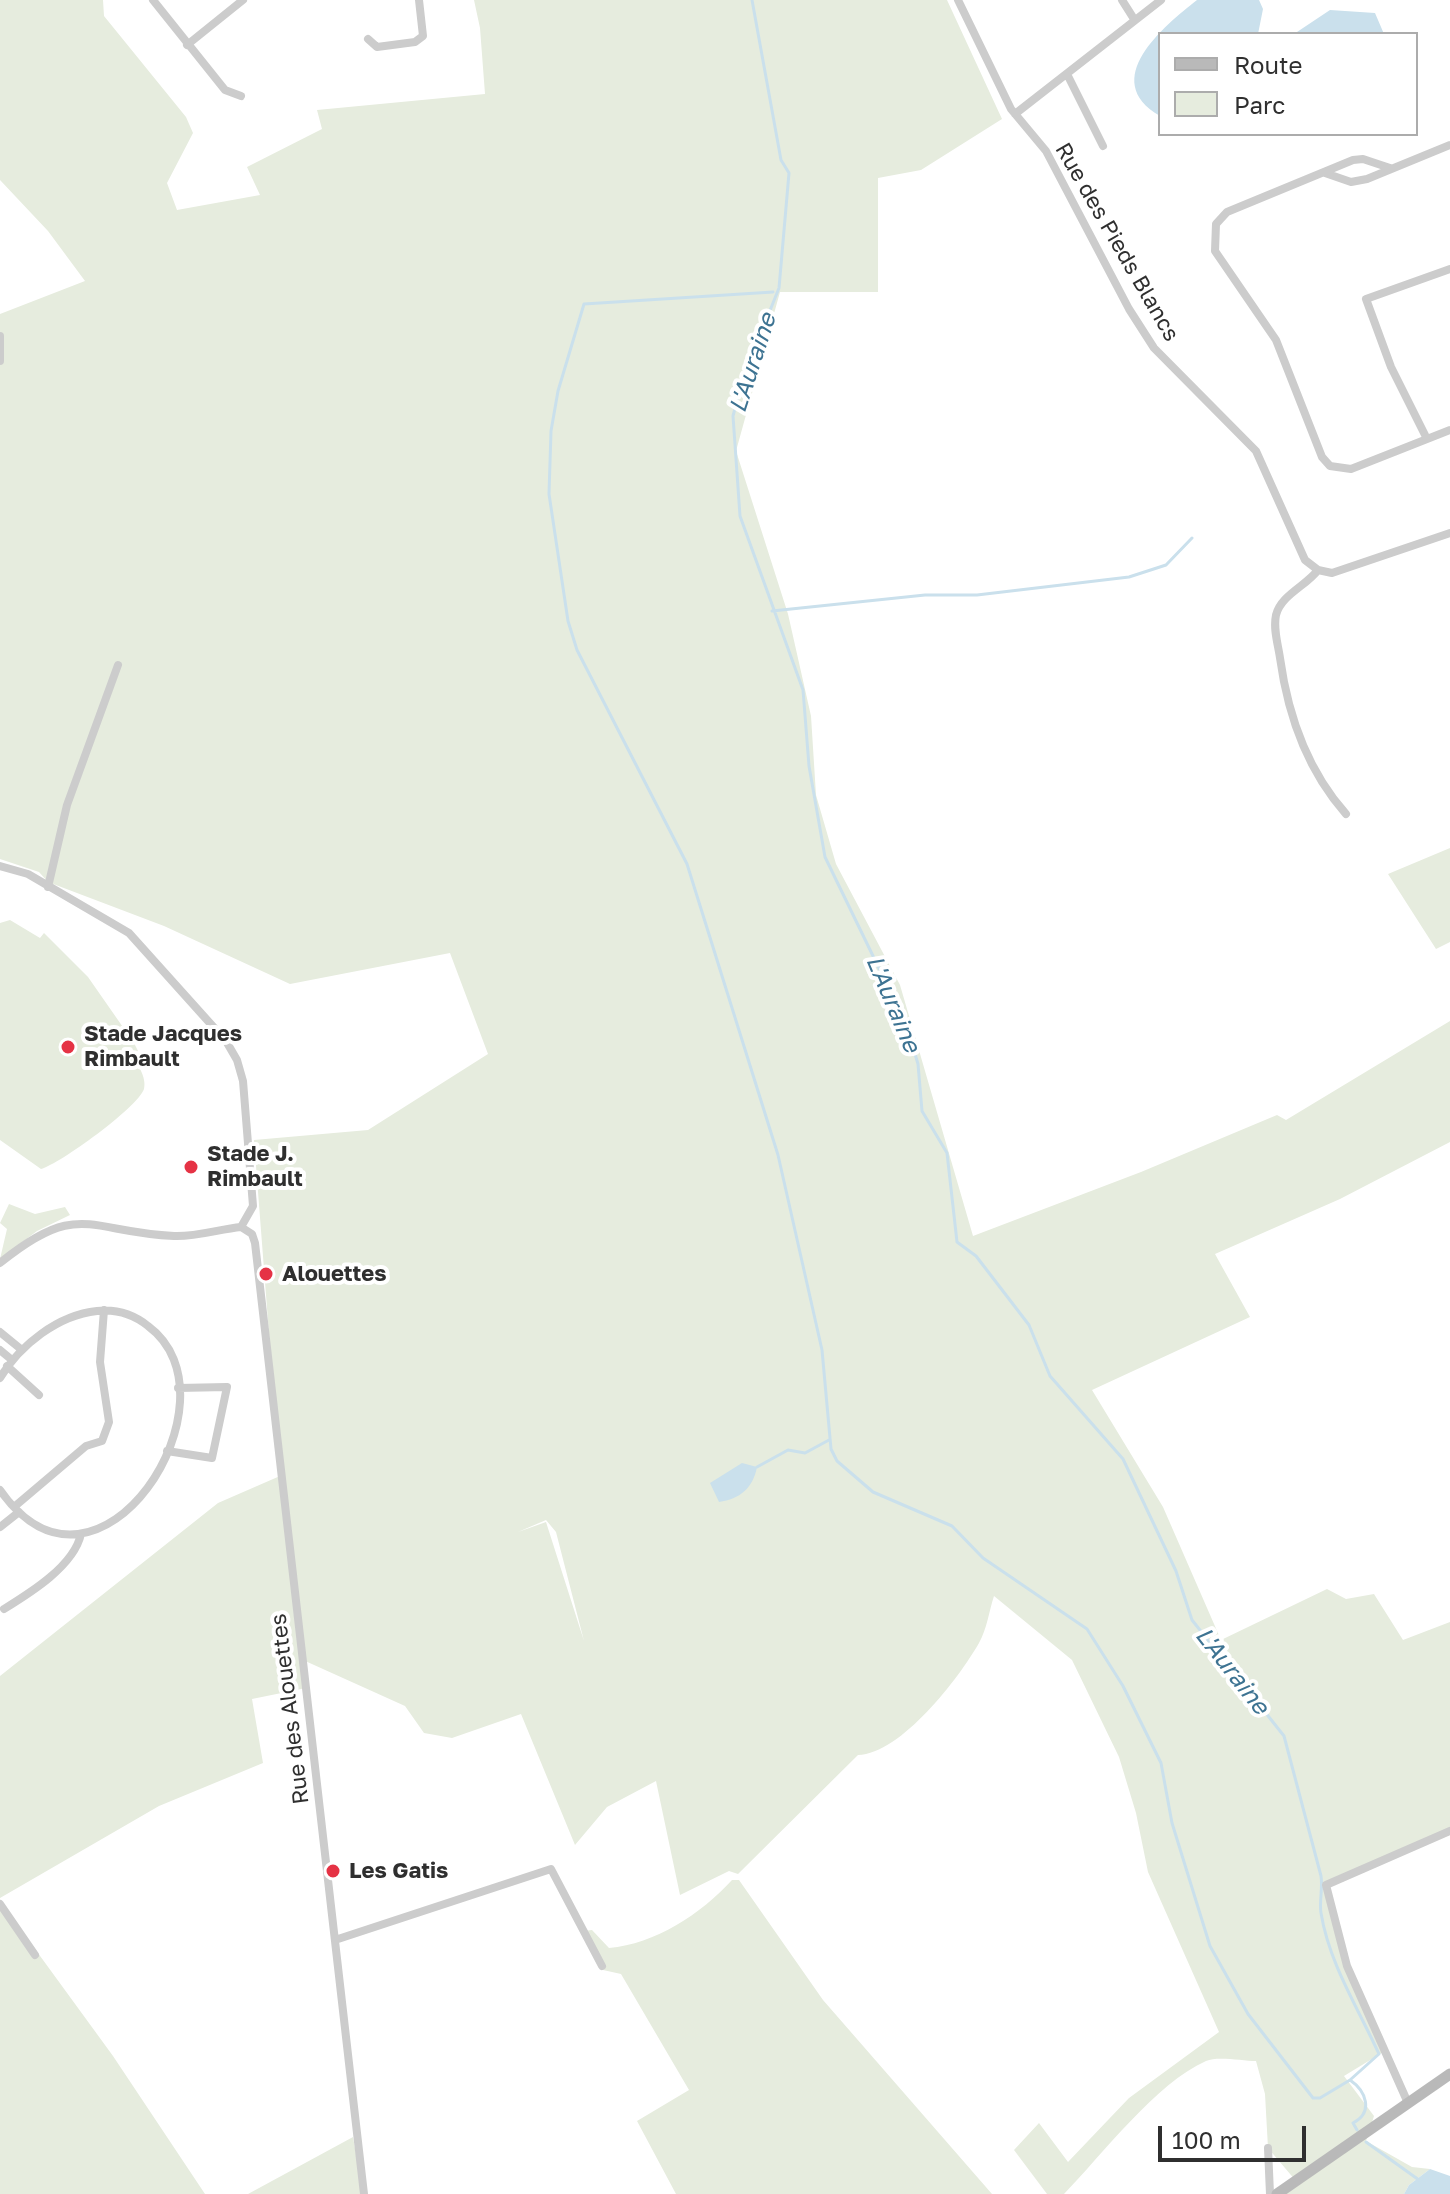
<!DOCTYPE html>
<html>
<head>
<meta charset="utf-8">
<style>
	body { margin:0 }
	#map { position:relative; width:1450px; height:2194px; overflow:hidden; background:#fff; font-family:"Golos Text",sans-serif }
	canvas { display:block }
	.legend { position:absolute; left:1158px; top:32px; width:260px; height:104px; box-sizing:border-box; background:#fff; border:2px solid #acacac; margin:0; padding:10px 14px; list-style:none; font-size:24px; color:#2f2f2f }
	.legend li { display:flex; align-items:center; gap:16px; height:40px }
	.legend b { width:40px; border:2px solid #acacac }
	.scale { position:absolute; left:1158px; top:2126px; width:148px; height:36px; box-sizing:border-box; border:4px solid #2f2f2f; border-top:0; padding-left:10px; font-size:24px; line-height:28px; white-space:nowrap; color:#2f2f2f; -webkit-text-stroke:6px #fff; paint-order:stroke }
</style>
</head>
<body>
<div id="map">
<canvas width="1450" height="2194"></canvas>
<ul class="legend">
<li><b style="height:10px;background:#b9b9b9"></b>Route</li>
<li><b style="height:22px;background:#e6ecde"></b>Parc</li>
</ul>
<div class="scale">100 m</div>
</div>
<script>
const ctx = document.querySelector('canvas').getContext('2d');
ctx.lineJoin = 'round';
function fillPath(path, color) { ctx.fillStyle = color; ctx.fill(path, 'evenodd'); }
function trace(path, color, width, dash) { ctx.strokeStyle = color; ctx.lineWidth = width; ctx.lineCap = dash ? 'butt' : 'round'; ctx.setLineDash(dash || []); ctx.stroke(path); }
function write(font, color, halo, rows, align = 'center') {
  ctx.font = font + ' "Golos Text",sans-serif'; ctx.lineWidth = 8; ctx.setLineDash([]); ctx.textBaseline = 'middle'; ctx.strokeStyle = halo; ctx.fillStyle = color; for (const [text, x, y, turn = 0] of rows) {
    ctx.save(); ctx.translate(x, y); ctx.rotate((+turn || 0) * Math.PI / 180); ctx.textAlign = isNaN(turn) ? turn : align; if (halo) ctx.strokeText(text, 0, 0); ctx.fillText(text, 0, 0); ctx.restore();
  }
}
fillPath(new Path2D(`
	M0 0H103L104 16 186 117 193 133 167 183 177 210 260 195 247 167 322 129 317 110 485 94 480 28 474 0H947L1002 119 921 170 878 178V292H780L736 451 788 614 811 716 816 795 836 864 900 985 973 1236 1141 1172 1277 1115 1286 1120 1450 1021V1142L1340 1199 1215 1254 1250 1317 1092 1390 1163 1507 1221 1640 1327 1589 1346 1599 1374 1594 1403 1640 1450 1622V1831L1326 1885 1347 1966 1385 2051 1344 2076 1374 2116 1366 2141 1412 2167 1430 2169 1409 2185 1404 2194H1277L1296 2181 1268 2148 1265 2094 1256 2061C1242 2061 1218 2056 1206 2061 1156 2083 1102 2155 1064 2194H1047L1014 2150 1039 2123 1068 2162 1129 2098 1219 2032 1148 1872 1136 1813 1119 1757 1072 1660 994 1596C989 1611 987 1629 979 1643 959 1678 901 1754 858 1755L738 1874 729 1871 680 1895 656 1781 607 1807 575 1845 521 1714 452 1738 424 1733 405 1706 303 1660 306 1688 252 1699 263 1763 159 1806 0 1898V1676L218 1503 280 1476 254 1140 368 1130 488 1054 450 953 290 984 164 926 48 882 39 872 0 859V314L85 281 48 231 0 180ZM546 1520 556 1532 584 1641 546 1522 518 1532Z
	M1450 848V942L1436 949 1388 874Z
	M10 920 40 938 44 933 88 977 134 1043 138 1051 132 1054C137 1064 147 1077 144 1089 138 1107 60 1164 41 1169L0 1140V923Z
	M9 1204 35 1214 65 1207 70 1215 37 1231 0 1259 7 1229 0 1223Z
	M732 1880H739L823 2000 992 2194H676L637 2121 689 2090 621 1974 603 1970 583 1931 592 1930 609 1948C655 1944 701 1914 732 1880Z
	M0 1901 113 2056 205 2194H0Z
	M353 2137 363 2194H248Z`), '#e6ecde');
fillPath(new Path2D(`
	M1197 0H1259L1263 9 1258 34H1160V116C1098 80 1164 26 1197 0Z
	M1330 10 1375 13 1384 34H1294Z
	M742 1463 757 1467C753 1488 740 1499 719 1502L710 1483Z
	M1430 2169 1450 2176V2194H1404L1409 2185Z`), '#cae0ec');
trace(new Path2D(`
	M752 0 781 160 789 173 779 288 743 378 733 416 740 516 803 690 809 766 825 857 906 1024 918 1064 922 1111 947 1153 957 1242 976 1256 1029 1325 1050 1376 1123 1459 1176 1571 1192 1620 1284 1736 1321 1876C1323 1889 1319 1902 1321 1913 1329 1963 1358 2008 1379 2054L1350 2080C1366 2091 1374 2112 1353 2123L1357 2130
	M773 292 584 304 558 391 551 431 549 494 568 621 577 650 687 864 778 1155 822 1350 831 1449 837 1461 873 1492 952 1526 983 1558 1087 1629 1123 1686 1161 1763 1172 1823 1210 1946 1248 2014 1313 2098H1320L1350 2080
	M772 611 925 595H977L1129 577 1166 565 1192 538
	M757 1467 788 1450 805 1453 829 1440
	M1366 2142 1419 2180`), '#cae0ec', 3);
trace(new Path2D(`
	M153 0 225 90 241 96
	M958 0 1011 109 1046 151 1129 309 1154 348 1256 451 1305 560 1318 570 1332 573 1450 533
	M1122 0 1134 19
	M368 39 377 47 415 42 423 36 419 0
	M187 45 243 0
	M1067 74 1103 146
	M1015 114 1161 0
	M1390 168 1363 159 1353 160 1227 212 1216 224 1215 251 1276 340 1322 457 1330 466 1351 469 1450 430
	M1325 173 1351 182 1367 179 1450 145
	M0 336V361
	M1427 439 1391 367 1366 299 1450 269
	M1318 570C1306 586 1281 595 1276 615 1273 629 1278 644 1280 658 1288 716 1307 770 1346 814
	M0 866 28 874 129 933 226 1041 237 1060 243 1081 253 1206 241 1227
	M48 887 67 805 118 665
	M241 1227 252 1234 255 1243 364 2194
	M0 1263C79 1199 88 1232 174 1236 196 1237 220 1229 241 1227
	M0 1332 22 1350
	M0 1350 12 1360
	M7 1366 39 1395
	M0 1378C20 1345 58 1315 97 1311 116 1309 133 1314 148 1326 246 1398 98 1631 0 1490
	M167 1451 212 1458 227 1387 178 1388
	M14 1507 86 1446 102 1441 109 1422 100 1362 104 1310
	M0 1527 19 1512
	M4 1609C30 1593 74 1566 81 1534
	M0 1904 35 1955
	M335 1940 551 1869 602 1966
	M1408 2103 1347 1966 1326 1885 1450 1831
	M1268 2148 1270 2194`), '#ccc', 8);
trace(new Path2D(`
	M1277 2194 1450 2074`), '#b9b9b9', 11);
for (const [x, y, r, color] of [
	[68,1047,8,"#e53345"],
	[191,1167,8,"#e53345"],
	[266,1274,8,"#e53345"],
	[333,1871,8,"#e53345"]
]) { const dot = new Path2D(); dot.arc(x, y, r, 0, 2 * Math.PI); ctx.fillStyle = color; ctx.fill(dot); trace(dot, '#fff', 3); }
write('22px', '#2f2f2f', '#fff', [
	["Rue des Pieds Blancs",1117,242,60],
	["Rue des Alouettes",290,1709,-97]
]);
write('bold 22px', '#2f2f2f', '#fff', [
	["Stade Jacques",84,1034],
	["Rimbault",84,1059],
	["Stade J.",207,1154],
	["Rimbault",207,1179],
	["Alouettes",282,1274],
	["Les Gatis",349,1871]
], 'left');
write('italic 24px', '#3d7392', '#fff', [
	["L'Auraine",753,363,-72],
	["L'Auraine",893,1004,67],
	["L'Auraine",1232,1671,52]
]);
</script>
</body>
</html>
